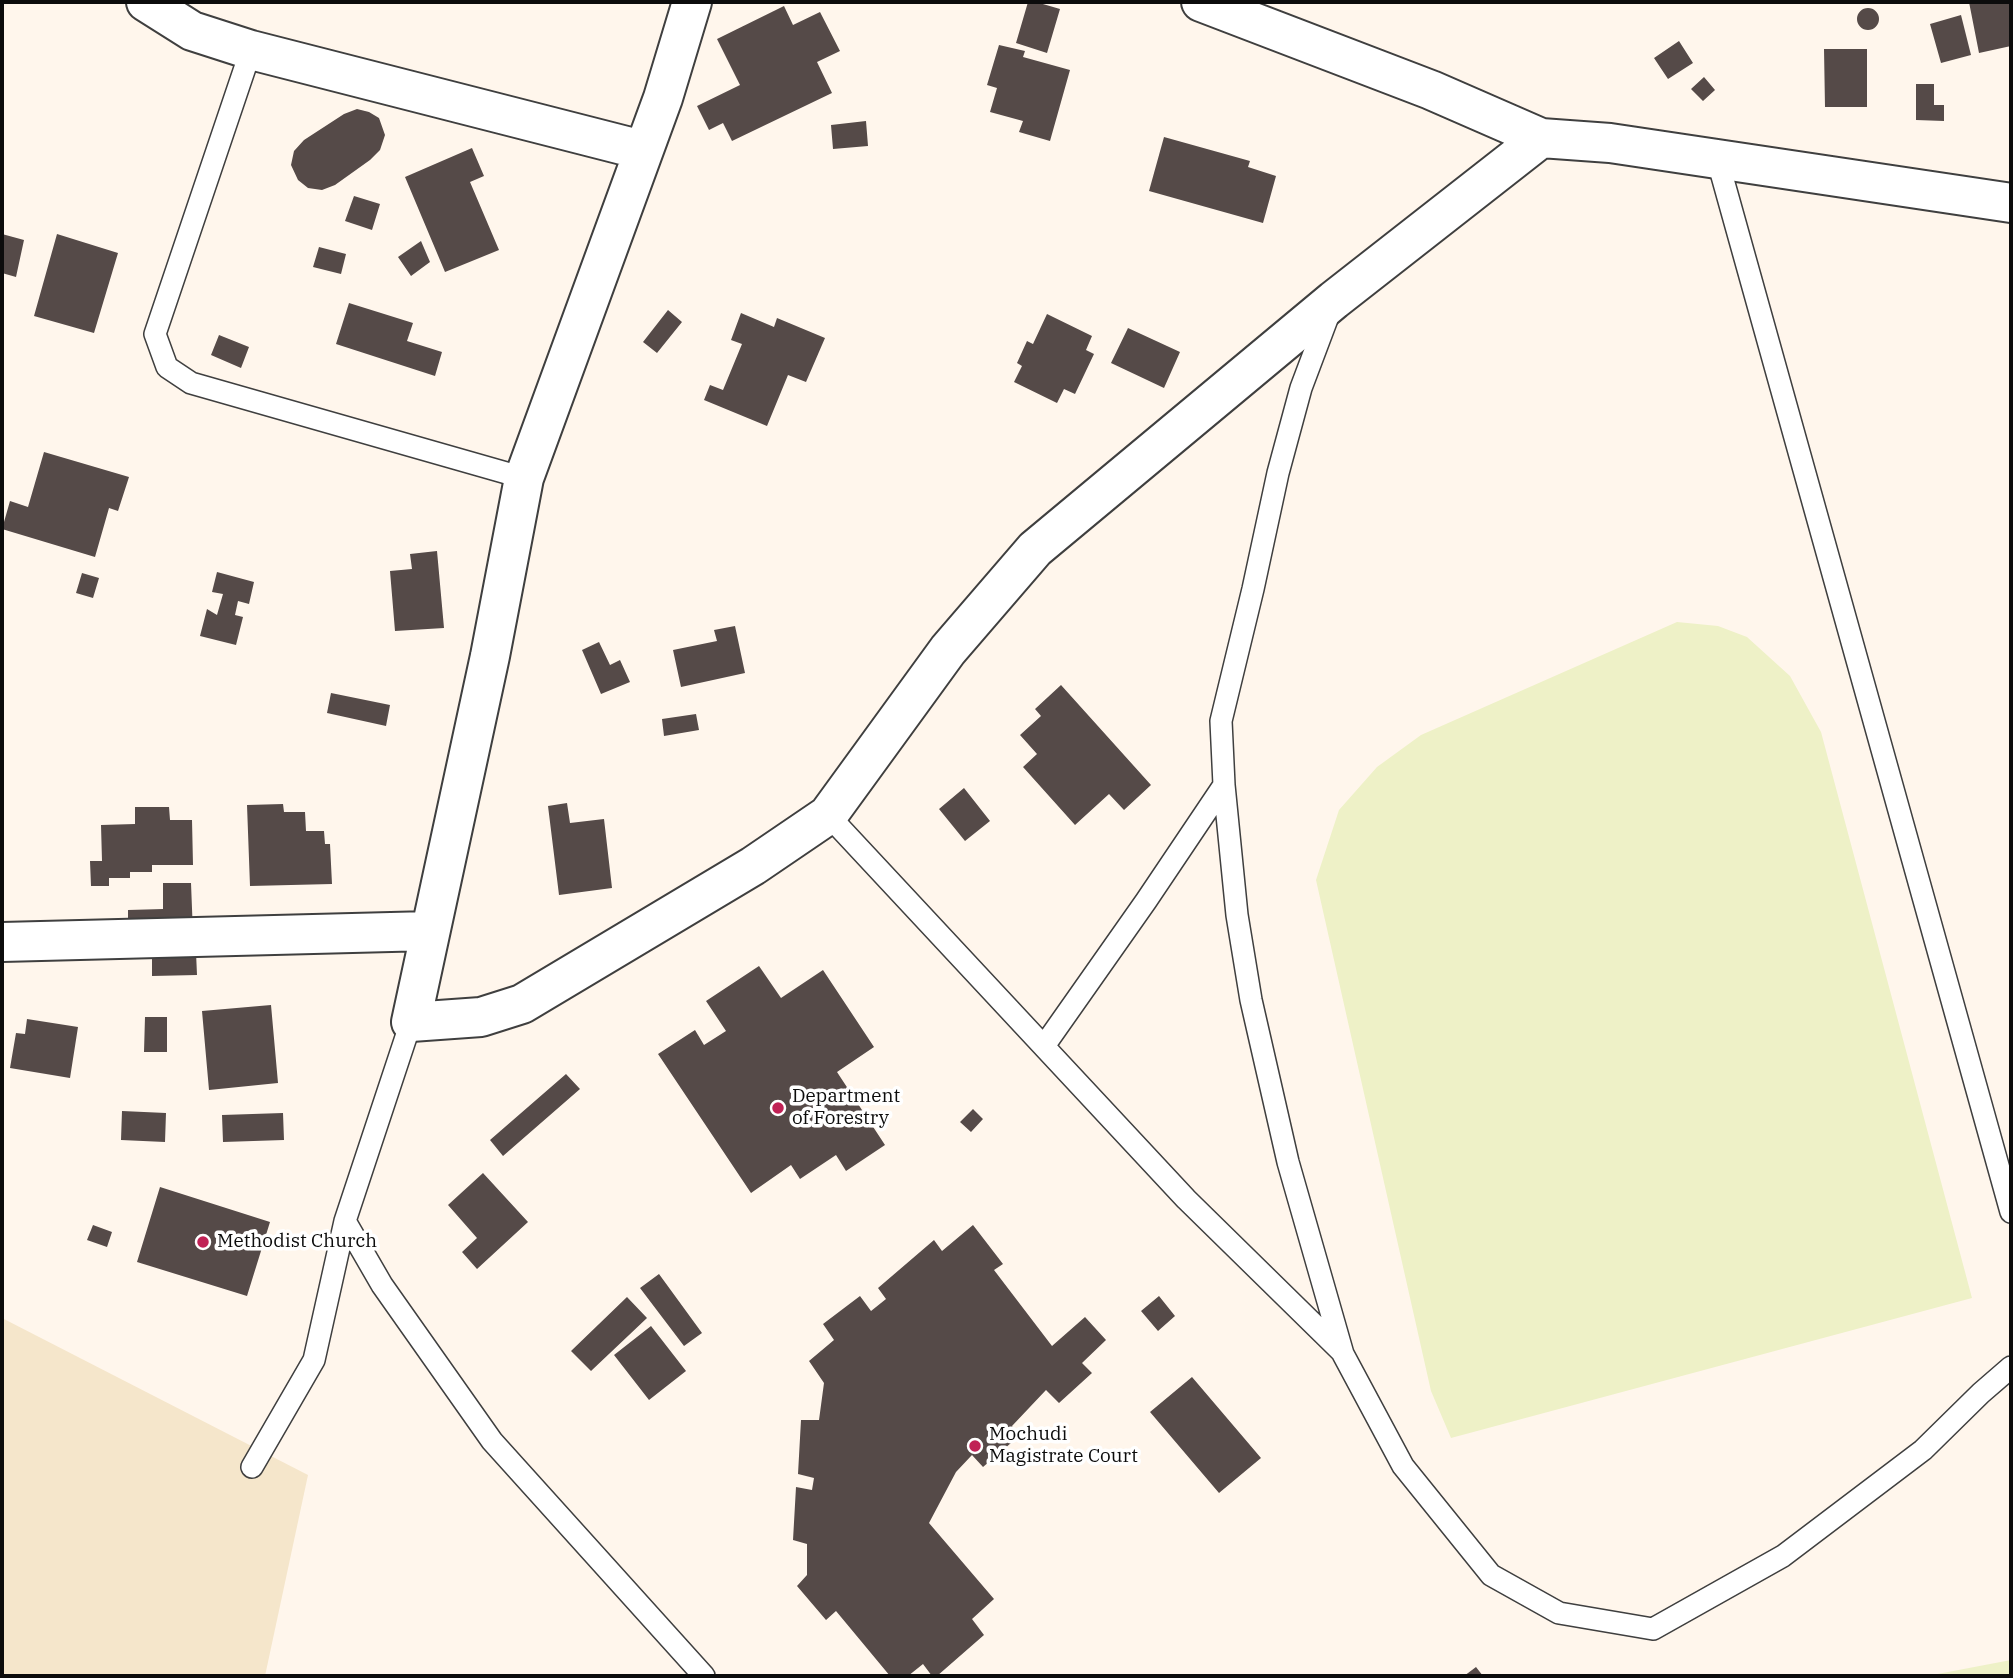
<!DOCTYPE html>
<html>
<head>
<meta charset="utf-8">
<style>
	body { margin:0 }
	#map { position:relative; width:2013px; height:1678px; overflow:hidden; background:#fff6ec; font-family:"IBM Plex Serif",serif }
	canvas { display:block }
	.frame { position:absolute; inset:0; border:4px solid #0c0c0c; pointer-events:none }
</style>
</head>
<body>
<div id="map">
<canvas width="2013" height="1678"></canvas>
<div class="frame"></div>
</div>
<script>
const ctx = document.querySelector('canvas').getContext('2d');
ctx.lineJoin = 'round';
function fillPath(path, color) { ctx.fillStyle = color; ctx.fill(path, 'evenodd'); }
function trace(path, color, width, dash) { ctx.strokeStyle = color; ctx.lineWidth = width; ctx.lineCap = dash ? 'butt' : 'round'; ctx.setLineDash(dash || []); ctx.stroke(path); }
function write(font, color, halo, rows, align = 'center') {
  ctx.font = font + ' "IBM Plex Serif",serif'; ctx.lineWidth = 7; ctx.setLineDash([]); ctx.textBaseline = 'middle'; ctx.strokeStyle = halo; ctx.fillStyle = color; for (const [text, x, y, turn = 0] of rows) {
    ctx.save(); ctx.translate(x, y); ctx.rotate((+turn || 0) * Math.PI / 180); ctx.textAlign = isNaN(turn) ? turn : align; if (halo) ctx.strokeText(text, 0, 0); ctx.fillText(text, 0, 0); ctx.restore();
  }
}
fillPath(new Path2D(`
	M2 1318 308 1475 265 1676H2Z`), '#f5e6cb');
fillPath(new Path2D(`
	M1677 622 1718 626 1747 637 1790 676 1821 732 1972 1298 1451 1438 1431 1391 1316 880 1339 810 1377 767 1421 735Z
	M2011 1660V1676H1927Z`), '#eef1c7');
fillPath(new Path2D(`
	M1028 2H1036L1060 9 1047 53 1016 43Z
	M1969 2H2011V46L1979 53Z
	M784 6 793 25 820 12 840 51 817 62 832 93 732 141 723 123 709 130 697 106 740 85 717 39Z
	M1857 19a11 11 0 1 1 22 0a11 11 0 1 1-22 0Z
	M1961 15 1971 55 1941 63 1930 24Z
	M1679 41 1693 63 1668 79 1654 58Z
	M999 45 1025 51 1023 57 1070 70 1050 141 1019 132 1023 121 990 112 997 88 987 85Z
	M1824 49H1867V107H1825Z
	M1704 77 1715 90 1703 101 1691 89Z
	M1916 84H1934V105H1944V121L1916 120Z
	M357 109 369 112 379 118 385 135 380 150 370 160 335 185 322 190 308 188 298 180 291 165 294 151 304 140 344 114Z
	M866 121 868 146 833 149 831 125Z
	M1164 137 1250 161 1248 167 1276 176 1263 223 1149 191Z
	M472 148 484 176 470 182 499 250 445 272 405 177Z
	M354 196 380 204 372 230 345 221Z
	M2 234 24 240 16 277 2 273Z
	M57 234 118 253 94 333 34 316Z
	M421 241 430 262 411 276 398 257Z
	M319 247 346 254 341 274 313 267Z
	M349 303 413 323 407 341 442 352 435 376 336 344Z
	M668 310 682 322 657 353 643 342Z
	M741 313 774 327 777 318 825 338 806 382 788 375 767 426 704 400 710 385 723 390 742 344 731 340Z
	M1047 314 1092 336 1086 350 1094 354 1075 394 1064 389 1057 403 1014 382 1022 366 1017 363 1027 341 1033 344Z
	M1128 328 1180 352 1164 388 1111 363Z
	M219 335 249 347 241 368 211 355Z
	M44 452 129 477 118 511 109 508 95 557 2 529 10 501 28 507Z
	M437 551 444 628 395 631 390 571 412 569 410 554Z
	M217 572 254 582 249 604 238 601 235 615 243 617 236 645 200 636 207 609 217 615 223 594 212 592Z
	M82 573 99 578 93 598 76 593Z
	M735 626 745 673 681 687 673 650 717 641 714 630Z
	M599 642 610 665 620 660 630 682 601 694 582 650Z
	M1061 685 1151 785 1124 810 1109 794 1075 825 1023 767 1037 754 1020 735 1041 716 1035 709Z
	M331 693 390 705 386 726 327 713Z
	M696 714 699 730 664 736 662 719Z
	M964 788 990 821 965 841 939 809Z
	M567 803 570 823 604 819 612 888 559 895 548 806Z
	M283 804 284 812H305L306 831H324L325 844H330L332 884 250 886 247 805Z
	M135 807H169L170 820H192L193 865H152V872H130V878H109V886H91L90 861H102L101 825 135 824Z
	M163 883H191L193 934 128 935V910L163 909Z
	M196 952 197 975 152 976V953Z
	M759 966 781 998 823 970 874 1047 837 1072 885 1145 846 1171 836 1155 800 1179 791 1165 751 1193 658 1054 695 1030 704 1045 726 1031 706 1001Z
	M271 1005 278 1083 209 1090 202 1011Z
	M145 1017H167V1052H144Z
	M27 1019 78 1027 70 1078 10 1068 16 1033 25 1034Z
	M566 1074 580 1089 503 1156 490 1140Z
	M973 1109 983 1119 971 1132 960 1122Z
	M122 1111 166 1113 165 1142 121 1140Z
	M283 1113 284 1140 223 1142 222 1115Z
	M483 1173 528 1222 477 1269 462 1252 477 1238 448 1205Z
	M160 1187 270 1222 247 1296 137 1262Z
	M93 1225 112 1232 107 1247 87 1240Z
	M973 1225 1003 1264 994 1270 1052 1346 1085 1317 1106 1340 1082 1363 1092 1373 1059 1403 1046 1390 1012 1426 1018 1437 983 1467 972 1455 956 1472 929 1523 994 1599 972 1619 984 1635 937 1676H932L923 1664 908 1676H890L836 1611 826 1620 797 1586 807 1575V1544L793 1540 796 1487 812 1490 814 1478 798 1474 801 1420H819L824 1383 809 1361 834 1340 823 1324 860 1296 871 1311 886 1299 878 1288 934 1240 942 1251Z
	M659 1274 702 1333 684 1346 640 1288Z
	M1159 1296 1175 1316 1158 1331 1141 1311Z
	M627 1297 647 1318 591 1371 571 1351Z
	M651 1326 686 1371 649 1400 614 1355Z
	M1192 1377 1261 1458 1219 1493 1150 1412Z
	M1476 1667 1483 1676H1464Z`), '#554a48');
const service = new Path2D(`
	M251 50 155 334 167 367 191 383 524 478
	M1717 158 2011 1212
	M1330 311 1301 388 1278 473 1253 589 1221 721 1224 785 1237 915 1251 1000 1288 1162 1343 1354 1403 1466 1491 1575 1559 1613 1653 1629 1783 1556 1923 1450 1981 1393 2011 1367
	M828 815 1186 1199 1342 1352
	M1044 1046 1146 901 1224 785
	M345 1221 382 1285 492 1441 704 1676
	M252 1467 314 1360 345 1221 411 1022`);
const minor = new Path2D(`
	M146 2 192 31 251 50 642 150
	M692 2 663 98 524 478 490 656 411 1022 481 1017 522 1004 753 866 828 815 948 650 1035 549 1334 300 1541 138
	M1201 2 1431 90 1541 138 1610 143 2011 203
	M2 942 430 931`);
trace(service, '#3f3f3f', 24);
trace(minor, '#3f3f3f', 42);
trace(service, '#fff', 21);
trace(minor, '#fff', 38);
for (const [x, y, r, color] of [
	[778,1108,7,"#c02155"],
	[203,1242,7,"#c02155"],
	[975,1446,7,"#c02155"]
]) { const dot = new Path2D(); dot.arc(x, y, r, 0, 2 * Math.PI); ctx.fillStyle = color; ctx.fill(dot); trace(dot, '#fff', 2.5); }
write('19px', '#0c0c0c', '#fff', [
	["Department",792,1097],
	["of Forestry",792,1119],
	["Methodist Church",217,1242],
	["Mochudi",989,1435],
	["Magistrate Court",989,1457]
], 'left');
</script>
</body>
</html>
